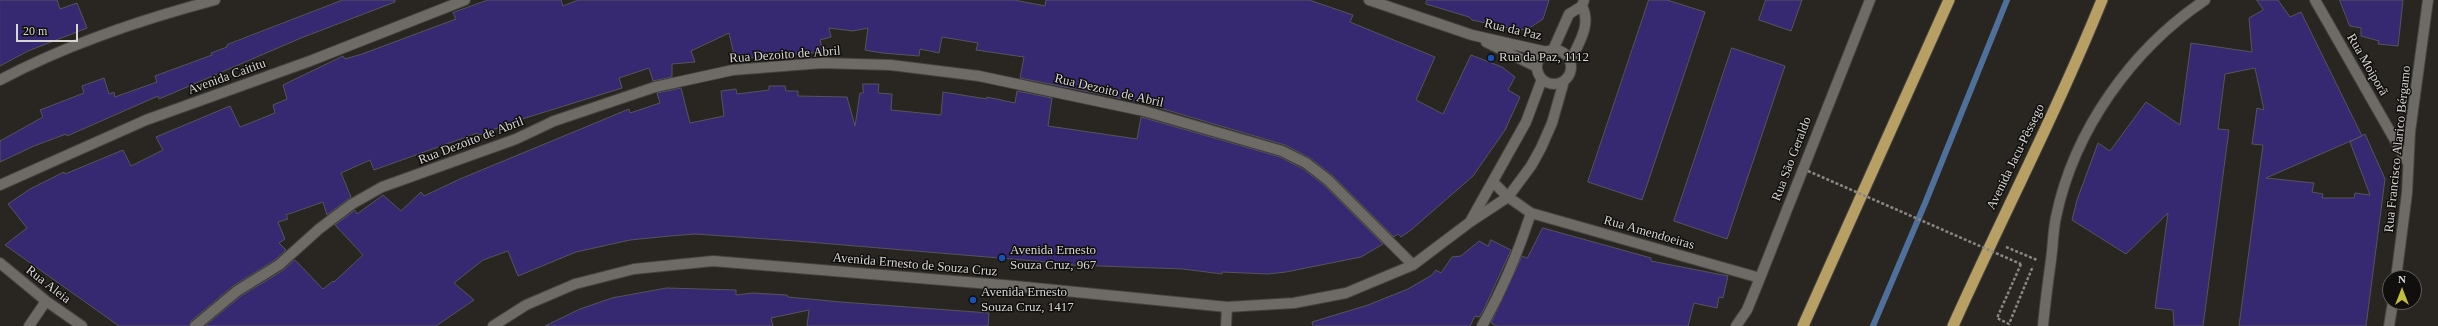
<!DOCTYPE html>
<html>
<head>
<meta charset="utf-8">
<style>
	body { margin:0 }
	#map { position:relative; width:2438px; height:326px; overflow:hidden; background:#292622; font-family:"Times New Roman",serif }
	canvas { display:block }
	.north { position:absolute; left:2382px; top:270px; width:40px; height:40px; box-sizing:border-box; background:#100f0d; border:1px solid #605f5c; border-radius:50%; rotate:0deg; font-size:11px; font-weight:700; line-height:16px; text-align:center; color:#d8d6d3 }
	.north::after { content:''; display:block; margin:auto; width:14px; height:18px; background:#c3bd3e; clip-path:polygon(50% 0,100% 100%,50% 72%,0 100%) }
	.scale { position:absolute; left:16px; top:24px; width:62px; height:18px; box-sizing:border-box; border:2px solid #d8d6d3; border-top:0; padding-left:5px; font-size:12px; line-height:14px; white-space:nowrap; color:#d8d6d3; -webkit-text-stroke:3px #100f0d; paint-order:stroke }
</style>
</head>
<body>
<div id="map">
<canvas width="2438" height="326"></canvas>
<div class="north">N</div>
<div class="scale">20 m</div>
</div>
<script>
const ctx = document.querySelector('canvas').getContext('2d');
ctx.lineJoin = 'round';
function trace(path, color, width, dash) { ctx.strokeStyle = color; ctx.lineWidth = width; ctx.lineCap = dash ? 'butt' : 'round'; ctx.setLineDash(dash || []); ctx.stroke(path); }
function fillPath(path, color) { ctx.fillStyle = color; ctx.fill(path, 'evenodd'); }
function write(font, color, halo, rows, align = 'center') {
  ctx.font = font + ' "Times New Roman",serif'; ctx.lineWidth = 3; ctx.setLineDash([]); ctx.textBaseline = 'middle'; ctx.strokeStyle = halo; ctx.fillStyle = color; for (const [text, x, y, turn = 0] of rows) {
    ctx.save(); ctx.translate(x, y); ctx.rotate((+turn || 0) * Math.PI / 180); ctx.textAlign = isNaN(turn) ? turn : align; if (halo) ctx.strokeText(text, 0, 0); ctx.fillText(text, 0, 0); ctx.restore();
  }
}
trace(new Path2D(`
	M1873 326 1926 201 2007 0`), '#50709c', 6);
const building = new Path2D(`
	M0 0H57L60 9 77 3 87 28 28 51 0 66Z
	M343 0H395V2L301 38 159 99 158 96 67 136 66 134 34 146 0 162V141L43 117 40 110 84 93 82 86 104 78 109 94 114 92 115 97 157 82 155 76 212 55 211 53 227 47V45Z
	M488 0H561L563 6 578 0H1014L1045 6 1046 0H1309L1353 15 1350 22 1435 57 1416 100 1443 114 1471 55 1502 67 1515 77 1508 90 1520 97 1505 130 1473 176 1411 230 1401 237 1398 234 1394 237 1332 175 1310 158 1285 145 1143 103 1020 78 1024 57 976 50 978 43 942 37 939 53 920 49 919 56 882 53 865 50 868 28 853 31 829 28 831 37 820 40 823 52 735 59 729 33 691 51 695 62 672 64V77L653 81 649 68 619 78 622 88 522 119 479 135 477 133 374 170 370 160 341 173 351 197 327 215 323 202 286 215 288 219 278 222 285 239 279 243 286 250 275 260 233 286 191 321 189 326H119L5 245 27 228 8 204 30 189 64 172 65 174 123 150 131 166 163 150 156 137 230 106 240 127 275 113 273 105 287 99 283 85 343 56 345 59 362 54 456 19 453 13Z
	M1427 0H1549L1543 19 1528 29 1518 30 1472 20 1469 17 1426 4Z
	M1649 0H1667L1705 12 1642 200 1588 182Z
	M1766 0H1802L1791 31 1759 20Z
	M2257 0H2278L2290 17 2301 12 2362 136 2266 178 2314 183 2312 192 2323 194 2322 198H2354L2355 193 2370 195 2350 142 2365 134 2385 179 2366 326H2239L2263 145 2252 144 2257 108 2264 110 2255 68 2225 74 2218 129 2229 130 2203 326H2174L2173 310 2155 308 2168 213 2126 254 2072 220 2077 200 2098 143 2110 151 2146 102 2180 125 2191 43 2252 52 2249 18 2263 10Z
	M2340 0H2403L2398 46 2378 44 2379 41 2361 36V28L2350 26Z
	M1732 48 1785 66 1727 239 1674 221Z
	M863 84H879L878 93 892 94 891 110 941 115 943 92 987 99V97L1015 103 1017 91 1052 98 1048 126 1137 139 1141 117 1280 157 1303 169 1324 185 1383 244 1361 257 1286 272 1268 274 1222 272V274L1183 269 1071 265V264L796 241 695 234 670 236 630 240 576 252 518 276 508 251 483 260 454 283 474 300 436 326H205L241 296 282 271 295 260 323 289 333 281 334 282 363 255 335 225 355 210 357 214 383 195 401 211 421 192 424 196 460 179 629 109 630 113 660 103 657 93 681 88 690 123 724 116 721 91 736 89 737 94 769 90V86H785L786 91H798V96L847 97 855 126 860 93H863Z
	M1543 228 1651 258V261L1728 276 1723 298 1719 297 1717 308 1694 303 1688 326H1497L1491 323 1522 256 1527 258Z
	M1491 240 1511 250 1484 309 1479 317 1475 316 1470 326H1313L1312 322 1368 305 1408 289 1432 275 1436 270 1441 273 1452 257 1461 256 1479 241 1488 246Z
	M667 288 736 290V295L752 293 787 295 788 297 841 302 989 313 988 326H807L809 310 771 318 773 326H545L580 309 612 298Z`);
fillPath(building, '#362971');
trace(building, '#55555a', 1);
const minor = new Path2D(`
	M1369 0 1472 35 1547 52
	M2315 0 2408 163
	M1486 42 1537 67
	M0 80C66 45 143 19 215 0
	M0 185 146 120 310 61 465 0
	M1531 213 1760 278
	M0 263 46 301 82 326
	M2396 278 2407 193 2410 132 2428 0
	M29 326 46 301
	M195 326 237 291 279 265 319 229 352 204 382 187 516 139 554 121 655 87 733 70 822 63 891 65 979 76 1144 111 1282 151 1306 163 1328 180 1413 265
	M1226 326 1227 307
	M1482 326C1503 289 1518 253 1531 213L1508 197 1493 182
	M1736 326 1747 310 1760 278 1870 0
	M2043 326C2045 304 2048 282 2051 260 2053 246 2053 231 2056 217 2074 130 2132 49 2205 0
	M2389 326 2393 302`);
const tertiary = new Path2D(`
	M1553 50 1569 14 1582 6 1584 0
	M1537 67a17 17 0 1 1 34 0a17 17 0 1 1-34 0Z
	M1570 62C1578 44 1592 25 1582 6
	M1471 220 1526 122 1542 79
	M493 326 526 305 575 284 634 269 713 261 1015 286 1227 307 1294 303 1346 293 1413 265 1470 222 1508 197 1531 166 1541 148 1552 123 1564 81`);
const trunk = new Path2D(`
	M1803 326 1949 0
	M1953 326C2002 217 2057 111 2102 0`);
trace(minor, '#45433f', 12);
trace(tertiary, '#45433f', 12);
trace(trunk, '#45433f', 13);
trace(new Path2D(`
	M2006 247 2037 260
	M2021 264 1997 318 2009 324 2033 266`), '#898683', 2.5, [3, 2]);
trace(minor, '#6e6a66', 10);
trace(tertiary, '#6e6a66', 10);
trace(trunk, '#b89f64', 11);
trace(new Path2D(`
	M1808 171 2021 264`), '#898683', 2.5, [3, 2]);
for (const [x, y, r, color] of [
	[1491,58,4,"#1a4fb4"],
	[1002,258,4,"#1a4fb4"],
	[973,300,4,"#1a4fb4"]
]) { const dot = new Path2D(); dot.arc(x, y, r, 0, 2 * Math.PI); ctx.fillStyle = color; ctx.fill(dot); trace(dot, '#100f0d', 1.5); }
write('13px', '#d8d6d3', '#100f0d', [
	["Rua da Paz",1513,30,13],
	["Rua Dezoito de Abril",785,55,-4],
	["Rua Moiporã",2367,65,60],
	["Avenida Caititu",227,77,-20],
	["Rua Dezoito de Abril",1109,91,13],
	["Rua Dezoito de Abril",471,141,-21],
	["Rua Francisco Alarico Bérgamo",2398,149,-84],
	["Avenida Jacu-Pêssego",2016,157,-64],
	["Rua São Geraldo",1792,159,-69],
	["Rua Amendoeiras",1649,233,16],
	["Avenida Ernesto de Souza Cruz",915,265,5],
	["Rua Aleia",48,285,38]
]);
write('13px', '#d8d6d3', '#100f0d', [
	["Rua da Paz, 1112",1499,58],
	["Avenida Ernesto",1010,251],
	["Souza Cruz, 967",1010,266],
	["Avenida Ernesto",981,293],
	["Souza Cruz, 1417",981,308]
], 'left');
</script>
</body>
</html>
